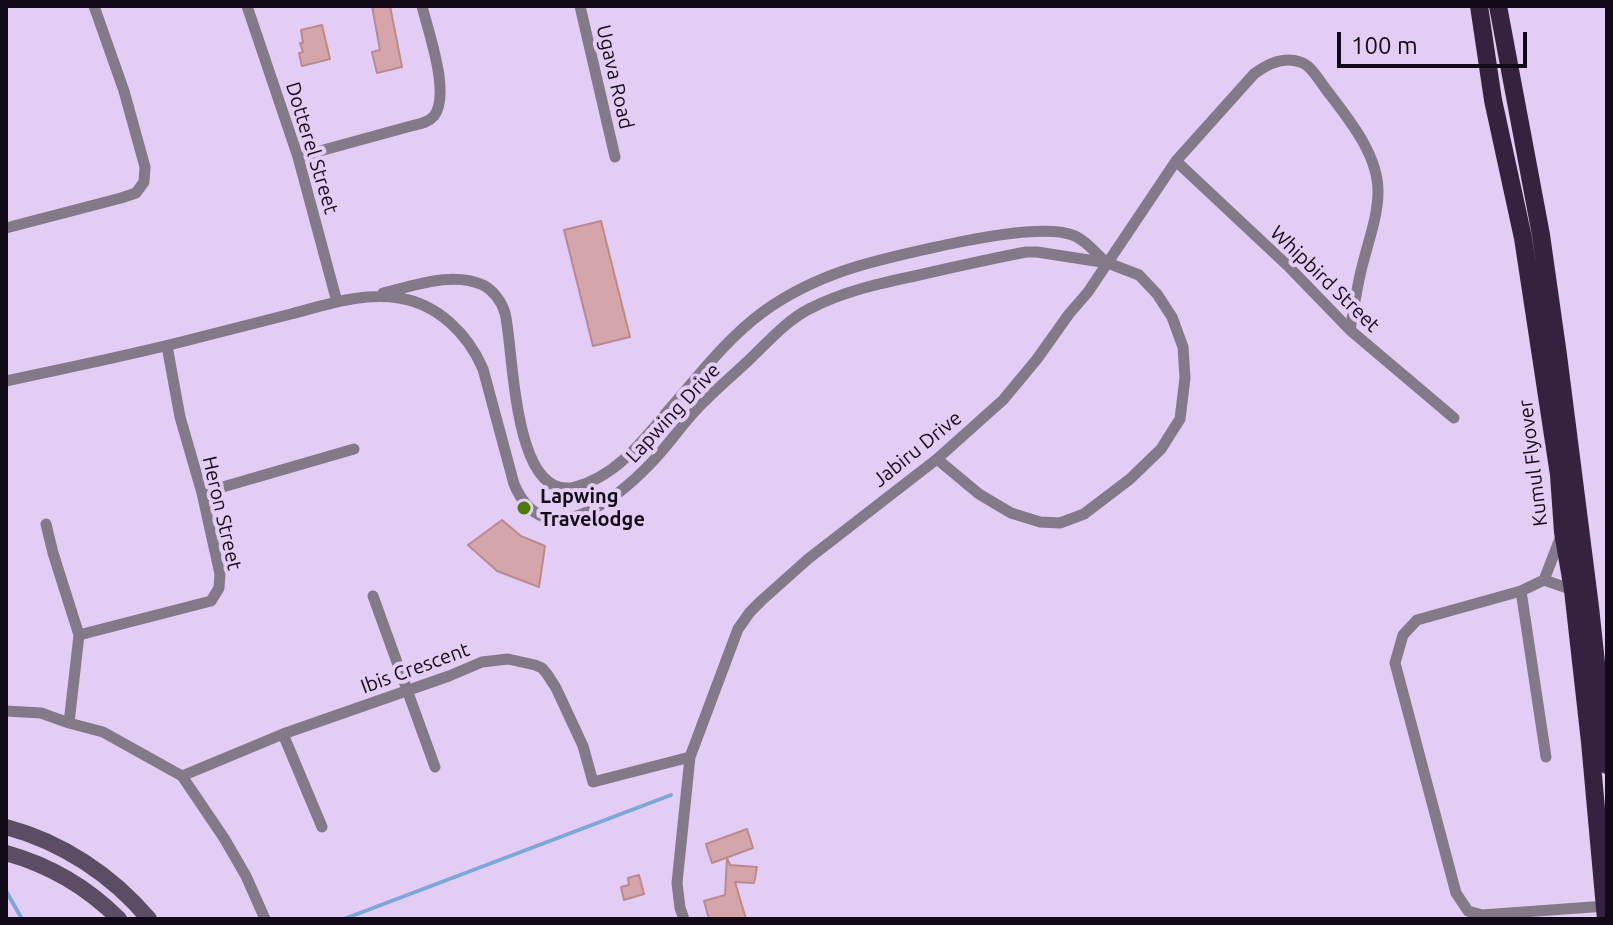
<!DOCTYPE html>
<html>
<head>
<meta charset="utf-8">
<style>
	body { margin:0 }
	#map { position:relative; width:1613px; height:925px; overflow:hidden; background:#e4cdf4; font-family:Ubuntu,sans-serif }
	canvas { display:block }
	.frame { position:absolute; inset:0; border:8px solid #120a17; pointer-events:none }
	.scale { position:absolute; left:1337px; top:32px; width:190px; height:36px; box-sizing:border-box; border:4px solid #120a17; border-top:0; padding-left:10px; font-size:24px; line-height:28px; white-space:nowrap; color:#120a17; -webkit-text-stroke:6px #e4cdf4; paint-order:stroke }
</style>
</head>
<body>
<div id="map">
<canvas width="1613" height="925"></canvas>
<div class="frame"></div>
<div class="scale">100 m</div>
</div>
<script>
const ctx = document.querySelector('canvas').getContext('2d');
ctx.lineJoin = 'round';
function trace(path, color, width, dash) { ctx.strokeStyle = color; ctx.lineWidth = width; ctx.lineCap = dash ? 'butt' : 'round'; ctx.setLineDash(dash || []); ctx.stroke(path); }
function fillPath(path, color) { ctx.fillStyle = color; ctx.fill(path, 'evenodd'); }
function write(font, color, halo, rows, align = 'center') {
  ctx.font = font + ' Ubuntu,sans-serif'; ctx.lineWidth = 8; ctx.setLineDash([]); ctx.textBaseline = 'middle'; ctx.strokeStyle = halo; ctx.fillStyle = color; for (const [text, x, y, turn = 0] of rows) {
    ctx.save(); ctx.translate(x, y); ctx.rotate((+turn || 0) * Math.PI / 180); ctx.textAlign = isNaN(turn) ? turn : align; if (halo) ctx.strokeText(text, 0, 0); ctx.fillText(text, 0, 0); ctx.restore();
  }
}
trace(new Path2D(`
	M6 891 22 919
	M344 919 671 795`), '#7ca7d7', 4);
const building = new Path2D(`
	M372 6H390L402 67 377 73 372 52 380 50Z
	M322 25 330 59 302 66 299 53 303 52 300 43H303L301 30Z
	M601 221 630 337 593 346 564 230Z
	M502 520 521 536 545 546 539 587 497 571 468 545Z
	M747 829 753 848 712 863 706 844Z
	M727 858 730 865 757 867 754 883 735 882 746 919H709L704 901 725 895Z
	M639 875 644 894 624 900 621 887 629 885 628 878Z`);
fillPath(building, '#d6a5a9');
trace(building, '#b98a8f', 2);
trace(new Path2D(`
	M247 6 298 157 337 302
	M580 6 615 157
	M298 157 411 126C419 124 428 123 434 116 451 94 428 31 422 6
	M1176 161 1288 266 1350 330 1454 418
	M6 228 121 198 136 193 144 182 145 167 124 91 94 6
	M383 293C415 286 451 271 483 285 493 290 502 302 505 313 514 349 512 503 575 487 615 477 642 442 667 412 697 378 726 339 763 312 821 270 882 259 950 244 978 238 1049 224 1075 236 1088 242 1096 254 1107 263
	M6 381C66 368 126 356 185 341 220 332 256 323 291 314 326 305 362 292 399 298 438 304 468 334 483 369L514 484C545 558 618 498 653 461 668 445 681 426 696 410 713 392 732 376 749 360 768 342 786 321 809 309 844 291 881 283 919 275 954 267 990 259 1026 252H1037L1108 263 1139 275 1157 294 1172 317 1183 347 1185 378 1180 419 1161 449 1130 479 1084 514 1060 523 1040 522 1011 513 979 494 937 459
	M202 493 354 449
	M46 524 53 553 79 635 69 723
	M1561 536 1544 580 1521 591 1417 620 1403 635 1395 663 1456 893 1468 911 1482 915 1606 906
	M1544 580 1573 590
	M1521 591 1546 757
	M373 596 435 767
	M79 635 211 601 219 588 220 574 202 493 180 417 167 346
	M6 711 41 713 69 723 103 732 182 776 224 838 246 876 265 919
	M283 734 322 827
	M182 776 283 734 449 676 482 662 508 659 535 665 542 668 547 674 556 688 583 746 593 782 690 757
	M684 919 680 908 677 883 690 757 738 629 750 612 761 601 808 559 937 459 1003 400 1037 359 1069 314 1088 292 1176 161 1254 74C1266 65 1283 56 1300 62 1311 65 1318 79 1325 88 1346 116 1378 153 1378 191 1378 216 1369 239 1363 263 1357 285 1354 308 1350 330`), '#837989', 11);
trace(new Path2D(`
	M6 827C62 842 112 875 149 919
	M6 853C49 865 87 887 119 919`), '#5b4d64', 16);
trace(new Path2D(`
	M1479 6 1493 100 1523 238 1559 475 1563 532 1573 590 1590 742 1606 919
	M1498 6 1541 235 1558 355 1590 607 1607 765`), '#34223e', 18);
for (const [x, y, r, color] of [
	[524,508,8,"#4b7b06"]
]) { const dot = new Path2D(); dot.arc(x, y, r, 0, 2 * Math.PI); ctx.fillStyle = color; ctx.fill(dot); trace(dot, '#e4cdf4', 3); }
write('20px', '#120a17', '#e4cdf4', [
	["Ugava Road",615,77,77],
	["Dotterel Street",312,148,73],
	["Whipbird Street",1325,279,44],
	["Lapwing Drive",673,413,-47],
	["Jabiru Drive",917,449,-39],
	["Kumul Flyover",1533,463,-97],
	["Heron Street",222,513,77],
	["Ibis Crescent",415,668,-20]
]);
write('bold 20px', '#120a17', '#e4cdf4', [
	["Lapwing",540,496],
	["Travelodge",540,519]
], 'left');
</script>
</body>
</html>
